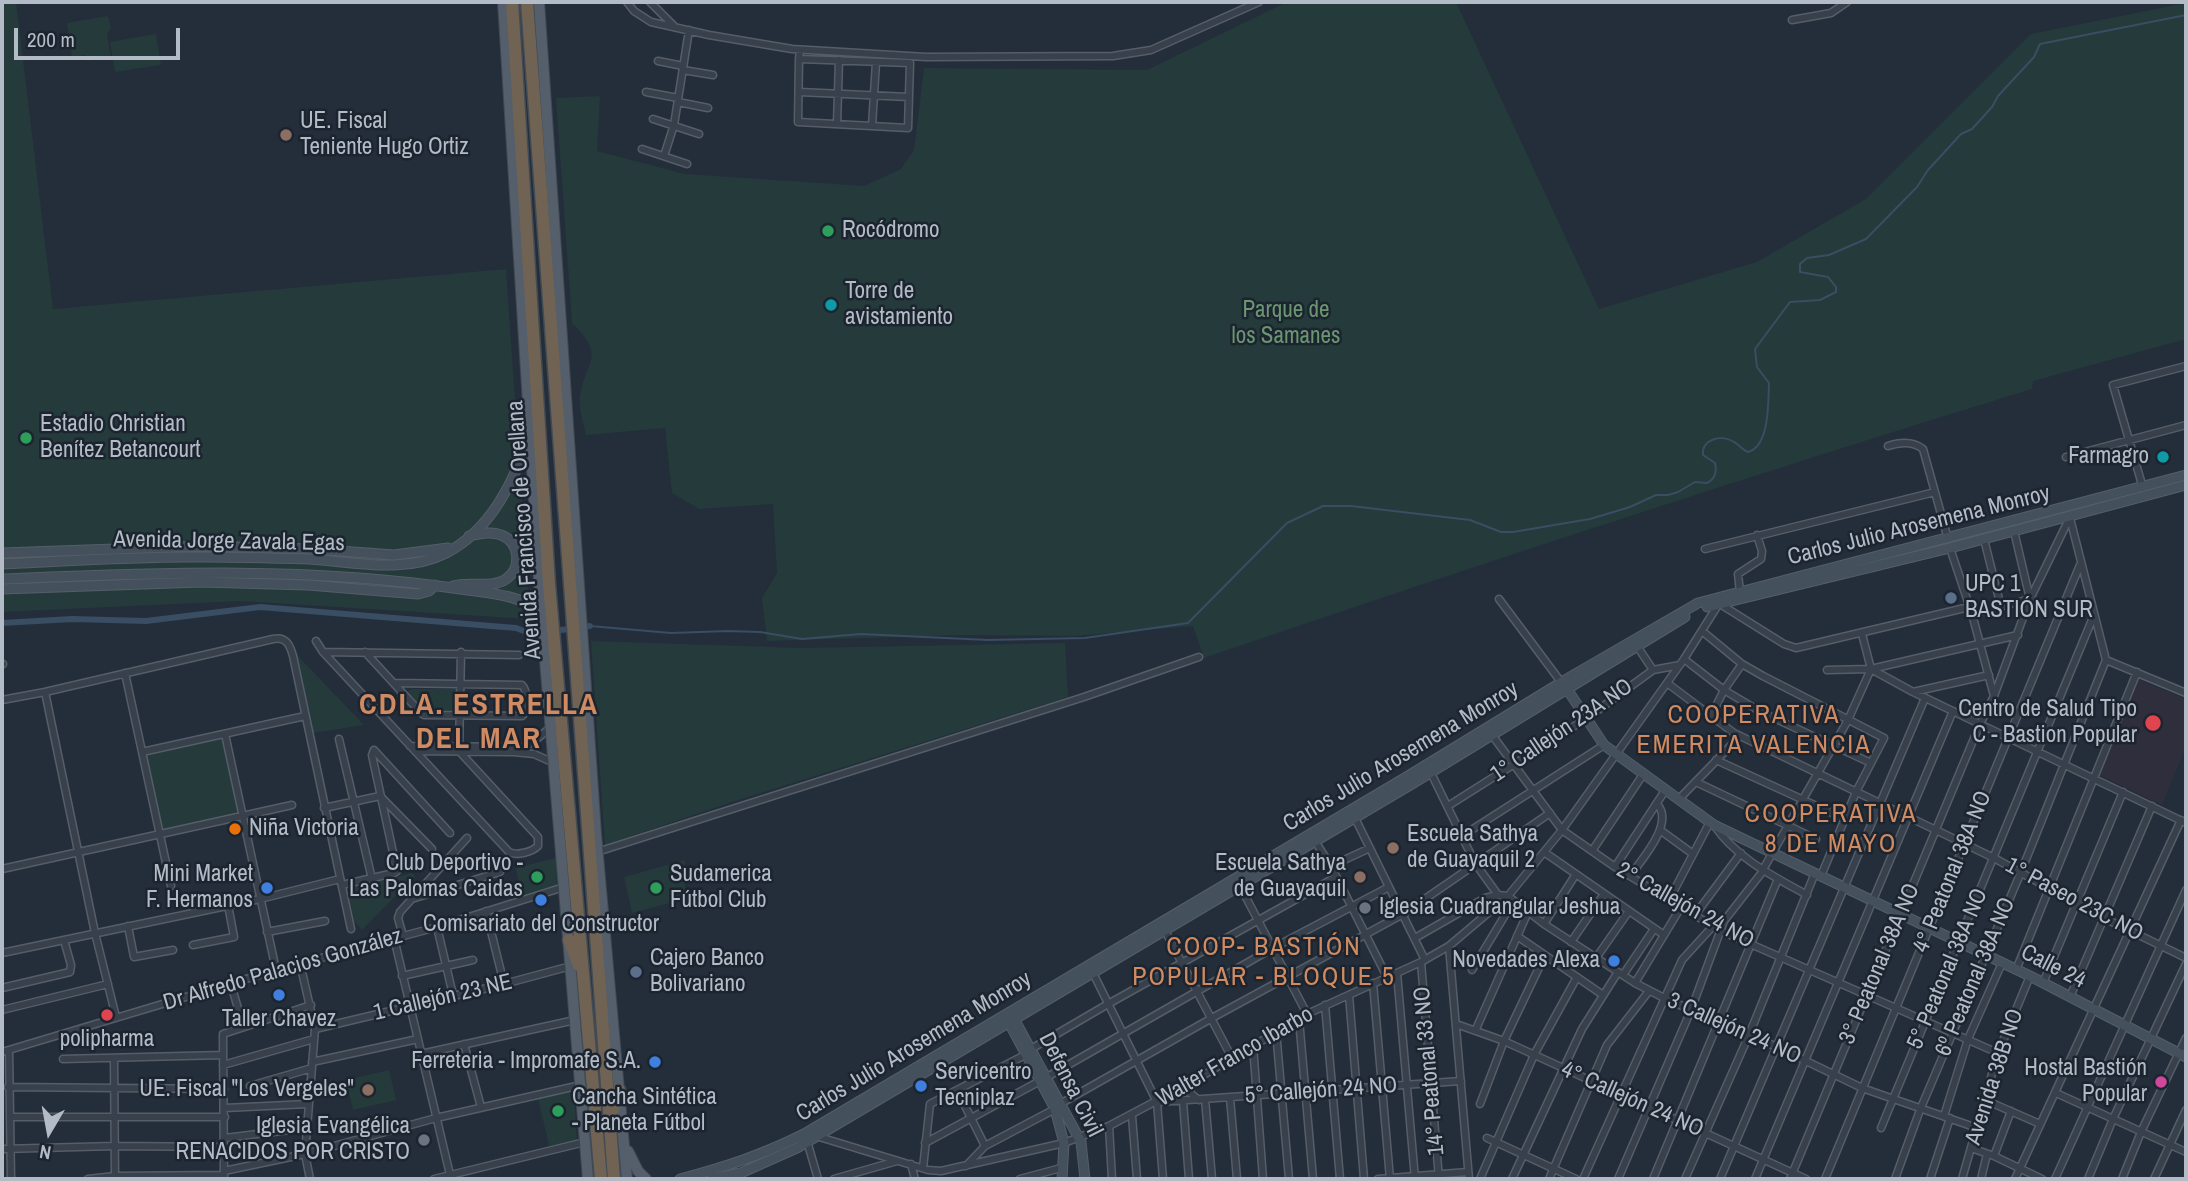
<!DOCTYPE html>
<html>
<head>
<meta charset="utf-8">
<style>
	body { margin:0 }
	#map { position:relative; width:2188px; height:1181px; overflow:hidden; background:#232e3a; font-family:"Archivo Narrow",sans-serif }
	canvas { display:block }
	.frame { position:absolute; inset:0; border:4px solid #b2bbc6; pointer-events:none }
	.north { position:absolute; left:14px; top:1097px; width:70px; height:70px; -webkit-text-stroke:5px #1c252f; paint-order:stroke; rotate:190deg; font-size:19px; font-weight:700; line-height:28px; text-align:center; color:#b2bbc6 }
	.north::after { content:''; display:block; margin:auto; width:24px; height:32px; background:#b2bbc6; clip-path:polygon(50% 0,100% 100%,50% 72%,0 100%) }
	.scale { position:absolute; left:14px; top:28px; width:166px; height:32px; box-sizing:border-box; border:4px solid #b2bbc6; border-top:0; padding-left:9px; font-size:21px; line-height:24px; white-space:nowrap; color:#b2bbc6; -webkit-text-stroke:5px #1c252f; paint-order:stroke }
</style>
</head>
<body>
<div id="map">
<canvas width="2188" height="1181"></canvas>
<div class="frame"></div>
<div class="north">N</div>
<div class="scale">200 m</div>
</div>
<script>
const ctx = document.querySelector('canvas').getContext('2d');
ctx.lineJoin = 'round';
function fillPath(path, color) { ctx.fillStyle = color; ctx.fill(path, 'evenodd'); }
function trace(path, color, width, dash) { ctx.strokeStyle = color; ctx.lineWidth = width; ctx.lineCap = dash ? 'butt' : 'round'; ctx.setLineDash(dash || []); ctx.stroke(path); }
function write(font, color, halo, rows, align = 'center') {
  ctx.font = font + ' "Archivo Narrow",sans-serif'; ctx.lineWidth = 5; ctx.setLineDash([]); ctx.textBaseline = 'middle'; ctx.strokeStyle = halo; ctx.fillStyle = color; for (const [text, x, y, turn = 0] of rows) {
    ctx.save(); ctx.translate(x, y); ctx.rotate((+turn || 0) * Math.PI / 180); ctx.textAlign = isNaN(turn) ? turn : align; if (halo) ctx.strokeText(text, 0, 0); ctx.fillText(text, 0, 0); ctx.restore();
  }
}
fillPath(new Path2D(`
	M2137 679 2186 699V747L2162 805 2099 775Z`), '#2f2e3c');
fillPath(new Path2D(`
	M2 2H16L53 309 506 269 530 619 240 601 2 612Z
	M1287 2H1456L1599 309 1757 262 1866 199 2031 34 2186 3V339L2033 381 2032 389C1755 474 1479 564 1204 658L1193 626 1075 636 963 635 767 641 762 598 777 573 773 504 699 509 672 493 665 428 586 435C584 423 578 408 580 397 586 358 607 358 572 323L556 98 600 96 597 151 685 174 864 186 901 169 914 150 924 68 1147 70Z
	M108 16 111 28 107 34 111 58 86 61 85 55 72 57 67 23Z
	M156 34 161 65 115 72 110 42Z
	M591 641 803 648 1065 643 1068 697 732 802 605 845Z
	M297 655 364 725 313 733Z
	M411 689H460V713L427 714 407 692Z
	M223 737 239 817 163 832 146 755Z
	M556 858 557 885 521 895 516 868Z
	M685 860V899L632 913 624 877Z
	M412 873 415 876 362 930 354 921 348 889Z
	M389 1070 396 1100 353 1110 346 1080Z
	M574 1091 577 1141 549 1146 538 1098Z`), '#253a3b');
trace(new Path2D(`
	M590 626 671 633 728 631 760 632 802 639 861 634 988 640 1085 638 1188 623 1287 523 1323 506H1351L1470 520 1501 532H1513L1590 519 1630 507 1656 495H1668L1678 492 1695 482 1707 483C1715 479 1717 472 1715 463L1703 455C1701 439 1722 434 1734 442 1740 445 1742 450 1748 452 1770 446 1768 402 1769 383L1757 367 1755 349 1790 302 1820 300 1836 292V287L1828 277 1800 272V264L1807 258 1829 255 1866 239 1917 187 1928 170 1961 134 1972 129 1992 107 1998 96 2034 57 2040 44 2186 15`), '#394d63', 2);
trace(new Path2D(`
	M2 623 72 619 146 621 260 607 516 628 532 634 543 632
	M554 631 590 626`), '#394d63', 6);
const street = new Path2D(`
	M627 2 634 11 651 22 709 35 792 49 926 57 1113 56 1151 50 1259 2
	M650 2 674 26
	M1792 20 1831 13 1847 2
	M799 59 910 63 908 128 798 122 799 59 800 50
	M658 61 683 66
	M683 70 713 75
	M646 92 678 98
	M799 92 909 97
	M678 102 708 108
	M653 119 699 134
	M837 124 839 60
	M872 126 876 62
	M642 149 687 164
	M664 156 674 125 689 30
	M1888 446C1900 442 1913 441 1923 449L1948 539
	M2066 457 2186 425
	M2143 488 2113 385 2186 366
	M2070 518 2106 660 2186 693
	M1984 539 2001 607
	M1950 548 1972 614 1994 696
	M1705 549 1935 492
	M1740 592 1738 574 1761 559 1762 551 1757 535
	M1499 599 1561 682
	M1720 604 1784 644 1796 648 1969 607
	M1972 614 2030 599 2014 531
	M1702 631 1742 664 1763 676 1884 738 1856 792 1821 876
	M316 641 323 652 509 852C517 856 532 852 538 846V837L459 751 461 652
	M1637 646 1653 670
	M323 652 519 655
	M365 652 421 713 424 715 522 716C528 711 528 691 522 685L394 683
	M1684 659 1724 690 1761 712 1871 763
	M2 664H3
	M1871 669 1913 692 2186 823
	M1827 670 1871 669 2018 635
	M125 673 171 886
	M1667 683 1734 733 1994 858 2104 918 2186 958
	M45 692 95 933 116 1017
	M1913 692 1989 675
	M2 700 45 692 273 639C286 636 290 645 293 656L351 929
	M1711 716 1724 690 1742 664
	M225 734 276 970
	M1492 735 1562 830 1615 867 1721 931 1998 1053
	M339 739 372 879
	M410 746 521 747 532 743 551 727
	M415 751 514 752 534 754 554 763
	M142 752 305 716
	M1716 760 1832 813
	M1431 773 1475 863 1498 895 1508 896
	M1696 782 1816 839
	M381 797 432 849
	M1679 799 1740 736
	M1448 806 1587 718 1653 670 1680 665
	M324 808 380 796
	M1355 818 1425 960
	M1714 825C1736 858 1773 876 1807 895
	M1660 830 1693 854
	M1462 836 1604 745
	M1313 838 1331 866 1387 977
	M1592 851 1644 773
	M597 852 1084 697 1199 657
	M1544 852 1664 935
	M1331 866 1370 848
	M1765 866 1848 720 1871 669 1862 634
	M1615 867 1666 789
	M2 869 292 805
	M1630 876C1642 859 1675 823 1657 804
	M342 885 394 873 397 871 372 755 374 750 450 833
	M1240 886 1307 1014
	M1508 896 1544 924 1635 983 1664 998 1777 1047 1862 1088 1977 1128
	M415 898 500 872
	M1669 900 1710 822
	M486 911 504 984
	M1695 915 1741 853
	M1544 924 1576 874
	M128 926 134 957 173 950
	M437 927 453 995
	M1163 927 1232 1058
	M267 932 325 921
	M403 936 398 918 400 912 467 838
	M1517 936 1603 995
	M394 938 451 1179
	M1415 938 1485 898 1498 895
	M1571 942 1604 894
	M193 945 234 937 228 905
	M1449 946 1469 1179
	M2 953 260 899 340 879
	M1596 958 1629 911
	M1421 962 1439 1179
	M300 963 315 1029 305 1154 310 1179
	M1472 970 1513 902
	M2016 970 2137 672
	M1093 973 1157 1102 1163 1179
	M1397 973 1415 1179
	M1623 975 1654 929
	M402 976 473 960
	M1373 983 1390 1179
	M1635 983 1681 907
	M2043 983 2123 792
	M231 984 243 1026
	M2 988 70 972 71 965 64 940
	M1349 995 1364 1179
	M2070 997 2152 806
	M1325 1005 1340 1179
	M2 1010 108 984
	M1299 1019 1313 1179
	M1456 1024 1504 1041 1806 1179
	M315 1029 504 984 571 966
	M1476 1029 1528 912
	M1276 1031 1289 1179
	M464 1044 481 1107
	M1253 1045 1263 1179
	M1031 1049 1108 1004 1336 877
	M9 1050 11 1179
	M2 1052 276 970 437 927 564 887
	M421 1054 575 1020
	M114 1058 115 1178
	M63 1059 223 1055
	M312 1062 418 1039
	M223 1065 314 1039
	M1192 1082 1190 1093 1199 1100
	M250 1086 312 1068
	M8 1087 224 1089
	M957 1090 985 1146
	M2056 1093 2186 1152
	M1230 1098 1237 1179
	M1205 1099 1212 1179
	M1985 1100 2040 1124
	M1183 1101 1189 1179
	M1159 1102 1461 1081
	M1060 1104 1212 1018 1403 914 1550 813
	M1480 1104 1504 1041 1545 955
	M225 1108 308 1104
	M1132 1116 1137 1179
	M1944 1116 1968 1039 2002 963
	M10 1117H225
	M1109 1126 1112 1179
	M1881 1128 2094 615
	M816 1136 928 1170 941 1171 1064 1143 1109 1126 1192 1082 1307 1014 1421 962 1449 946 1508 896 1562 830 1684 659 1718 605
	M225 1138 306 1128
	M1487 1138 1576 1179
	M807 1141 818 1179
	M925 1143 1040 1081 1273 948 1389 887
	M1971 1148 1994 1156 2042 1179
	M2 1149 115 1146 225 1147
	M1994 1156 2011 1111
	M911 1164 915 1179
	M966 1166 985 1146 1055 1109
	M923 1168 930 1104 1025 1055
	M224 1171 305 1154 436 1118 581 1085
	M88 1179 115 1176 224 1175
	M224 1179 223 1034 311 1005
	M434 1179 585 1142
	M834 1179 897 1161
	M1020 1179 1061 1168
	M1378 1179 1468 1172
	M1480 1179 1534 1055 1577 977
	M1512 1179 1582 1029 1618 972
	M1549 1179 1607 1045 1649 991
	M1583 1179 1682 960 1713 926
	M1618 1179 1691 1010 1724 921 1763 871
	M1653 1179 1778 879
	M1685 1179 1749 1035 1815 873
	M1720 1179 1925 698
	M1755 1179 1953 711
	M1790 1179 1980 724 1994 696 2030 599 2070 517
	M1825 1179 2080 565
	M1895 1179 1920 1110 2021 872 2106 660
	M1930 1179 1950 1118
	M1962 1179 1998 1053 2030 976
	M1981 1179 1987 1154
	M2015 1179 2181 820
	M2055 1179 2186 890
	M2088 1179 2113 1119 2186 964
	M2122 1179 2141 1132 2186 1038
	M2154 1179 2186 1110`);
const secondary = new Path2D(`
	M2 553 200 546 313 549 394 555 448 548
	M2 564C69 561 136 556 204 557 239 557 275 558 310 559 355 562 405 574 446 553 491 530 516 479 529 434
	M2 579C155 573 308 566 460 589 487 593 519 594 541 612
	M453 586C469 581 492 589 506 579 522 568 520 542 501 535 491 531 480 534 469 536
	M2 589 201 582 308 585 418 594 429 591 435 585
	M1707 607 1950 548 2186 485
	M1567 689 1604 745 1714 825 2030 976 2186 1057
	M1013 1017 1081 1142 1085 1179
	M1007 1019 1055 1109 1064 1143 1062 1179
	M680 1179C725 1167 762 1155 804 1134L1408 776 1565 680 1698 603 2186 475
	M712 1179 741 1173 797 1148 1412 784 1685 617`);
const primary = new Path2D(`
	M503 2 541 612 588 1179
	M539 2 596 834 627 1179
	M628 1151 638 1171 646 1179`);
const highway = new Path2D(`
	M512 2 549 584 601 1179
	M527 2 614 1179
	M569 940 579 965
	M612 1112 619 1090`);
trace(street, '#555e68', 9);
trace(secondary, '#555e68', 11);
trace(primary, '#404953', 12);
trace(highway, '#424b55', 15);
trace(street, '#37404b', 6);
trace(secondary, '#45505d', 9);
trace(primary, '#555f6b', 10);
trace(highway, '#706354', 12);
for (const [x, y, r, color] of [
	[286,135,7,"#8d6e63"],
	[828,231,7,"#2e9e5b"],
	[831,305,7,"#0f9aa8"],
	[26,438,7,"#2e9e5b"],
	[2163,457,7,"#0f9aa8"],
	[1951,598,7,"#5c6f8a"],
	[2153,723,9,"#e0444e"],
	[235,829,7,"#e8710a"],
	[1393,848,7,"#8d6e63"],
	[537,877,7,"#2e9e5b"],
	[1360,877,7,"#8d6e63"],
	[267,888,7,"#3f7fe0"],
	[656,888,7,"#2e9e5b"],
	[541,900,7,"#3f7fe0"],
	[1365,908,7,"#6b7280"],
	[1614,961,7,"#3f7fe0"],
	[636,972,7,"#5c6f8a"],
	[279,995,7,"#3f7fe0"],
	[107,1015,7,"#e0444e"],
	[655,1062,7,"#3f7fe0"],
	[2161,1082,7,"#d1479c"],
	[921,1086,7,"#3f7fe0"],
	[368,1090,7,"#8d6e63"],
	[558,1111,7,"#2e9e5b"],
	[424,1140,7,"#6b7280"]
]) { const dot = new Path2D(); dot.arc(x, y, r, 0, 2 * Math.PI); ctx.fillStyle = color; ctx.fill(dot); trace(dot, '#1c252f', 2.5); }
write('23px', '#b2bbc6', '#1c252f', [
	["UE. Fiscal",300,122],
	["Teniente Hugo Ortiz",300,148],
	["Rocódromo",842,231],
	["Torre de",845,292],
	["avistamiento",845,318],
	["Estadio Christian",40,425],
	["Benítez Betancourt",40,451],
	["Farmagro",2149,457,"right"],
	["UPC 1",1965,585],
	["BASTIÓN SUR",1965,611],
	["Centro de Salud Tipo",2137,710,"right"],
	["C - Bastion Popular",2137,736,"right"],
	["Niña Victoria",249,829],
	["Escuela Sathya",1407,835],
	["de Guayaquil 2",1407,861],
	["Club Deportivo -",523,864,"right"],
	["Las Palomas Caidas",523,890,"right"],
	["Escuela Sathya",1346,864,"right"],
	["de Guayaquil",1346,890,"right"],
	["Mini Market",253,875,"right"],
	["F. Hermanos",253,901,"right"],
	["Sudamerica",670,875],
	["Fútbol Club",670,901],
	["Iglesia Cuadrangular Jeshua",1379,908],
	["Comisariato del Constructor",541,925,"center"],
	["Cajero Banco",650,959],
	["Bolivariano",650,985],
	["Novedades Alexa",1600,961,"right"],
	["Taller Chavez",279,1020,"center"],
	["polipharma",107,1040,"center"],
	["Ferreteria - Impromafe S.A.",641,1062,"right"],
	["Hostal Bastión",2147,1069,"right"],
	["Popular",2147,1095,"right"],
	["Servicentro",935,1073],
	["Tecniplaz",935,1099],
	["UE. Fiscal \"Los Vergeles\"",354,1090,"right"],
	["Cancha Sintética",572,1098],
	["- Planeta Fútbol",572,1124],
	["Iglesia Evangélica",410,1127,"right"],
	["RENACIDOS POR CRISTO",410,1153,"right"]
], 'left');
write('23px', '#6a9771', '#1c252f', [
	["Parque de",1286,311],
	["los Samanes",1286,337]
]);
write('23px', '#b2bbc6', '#1c252f', [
	["Carlos Julio Arosemena Monroy",1919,526,-14],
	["Avenida Francisco de Orellana",525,530,-94],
	["Avenida Jorge Zavala Egas",229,542,1],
	["1° Callejón 23A NO",1562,731,-34],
	["Carlos Julio Arosemena Monroy",1401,757,-31],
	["4° Peatonal 38A NO",1953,872,-68],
	["1° Paseo 23C NO",2074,900,28],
	["2° Callejón 24 NO",1685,906,29],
	["3° Peatonal 38A NO",1880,964,-67],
	["Calle 24",2053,967,27],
	["5° Peatonal 38A NO",1948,969,-67],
	["Dr Alfredo Palacios González",283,970,-16],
	["6º Peatonal 38A NO",1976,977,-67],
	["1 Callejón 23 NE",443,998,-13],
	["3 Callejón 24 NO",1734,1029,24],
	["Carlos Julio Arosemena Monroy",914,1047,-31],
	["Walter Franco Ibarbo",1235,1057,-30],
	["14° Peatonal 33 NO",1430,1071,-95],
	["Avenida 38B NO",1995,1077,-72],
	["Defensa Civil",1070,1085,63],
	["5° Callejón 24 NO",1321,1091,-4],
	["4° Callejón 24 NO",1632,1100,24]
]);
ctx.letterSpacing = '2px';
write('26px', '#d08b63', '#1c252f', [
	["COOPERATIVA",1754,716],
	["EMERITA VALENCIA",1754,746],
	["COOPERATIVA",1831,815],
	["8 DE MAYO",1831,845],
	["COOP- BASTIÓN",1264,948],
	["POPULAR - BLOQUE 5",1264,978]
]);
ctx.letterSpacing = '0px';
ctx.letterSpacing = '2px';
write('bold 30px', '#d08b63', '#1c252f', [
	["CDLA. ESTRELLA",479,706],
	["DEL MAR",479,740]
]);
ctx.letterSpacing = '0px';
</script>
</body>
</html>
